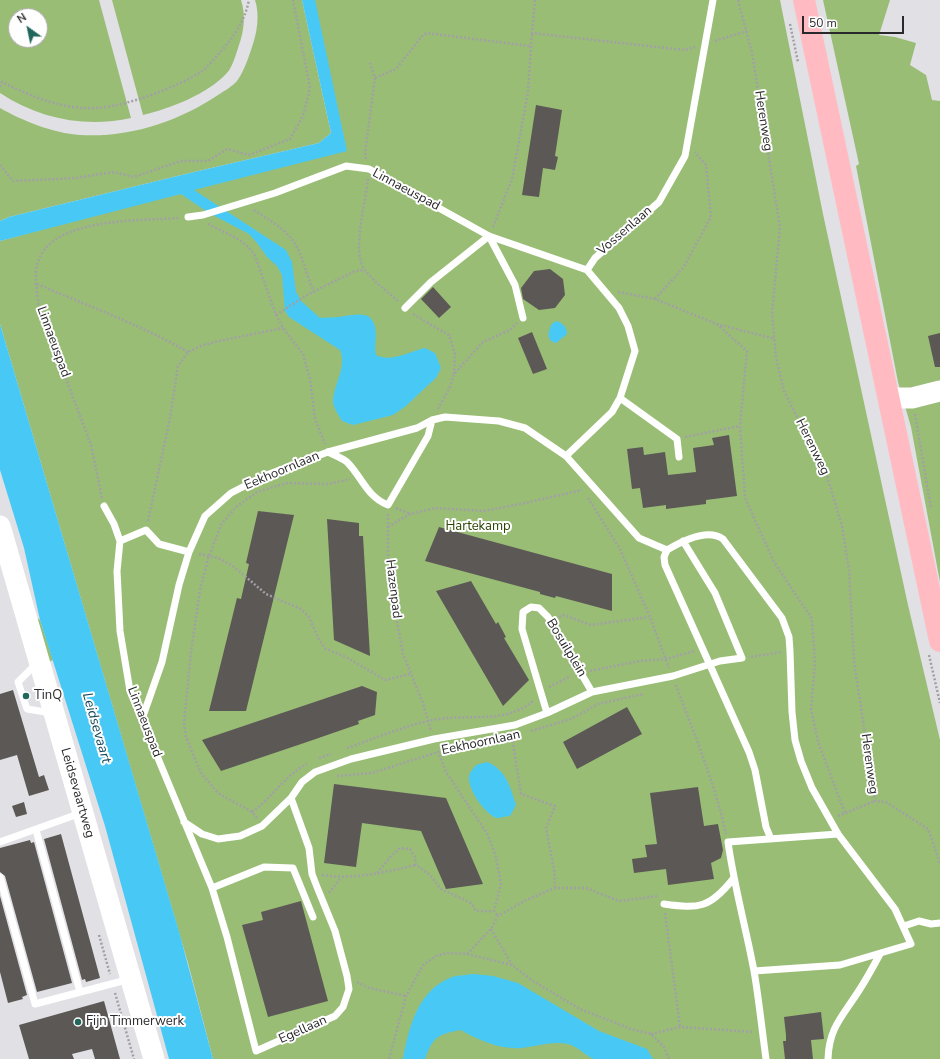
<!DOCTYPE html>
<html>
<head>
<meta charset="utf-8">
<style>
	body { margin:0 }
	#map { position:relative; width:940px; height:1059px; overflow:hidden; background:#e1e0e5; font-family:"Nunito Sans",sans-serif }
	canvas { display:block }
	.north { position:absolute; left:8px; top:8px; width:40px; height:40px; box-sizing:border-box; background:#fff; border:1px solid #a9a9aa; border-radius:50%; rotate:327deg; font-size:11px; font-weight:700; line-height:16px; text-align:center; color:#29292b }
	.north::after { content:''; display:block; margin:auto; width:14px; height:18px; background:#21675b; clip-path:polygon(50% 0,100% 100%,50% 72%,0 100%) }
	.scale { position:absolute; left:802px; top:16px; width:102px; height:18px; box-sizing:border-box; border:2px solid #29292b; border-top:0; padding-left:5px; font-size:12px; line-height:14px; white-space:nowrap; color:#29292b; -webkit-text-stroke:3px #fff; paint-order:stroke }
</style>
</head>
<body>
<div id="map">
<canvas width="940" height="1059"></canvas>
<div class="north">N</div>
<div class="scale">50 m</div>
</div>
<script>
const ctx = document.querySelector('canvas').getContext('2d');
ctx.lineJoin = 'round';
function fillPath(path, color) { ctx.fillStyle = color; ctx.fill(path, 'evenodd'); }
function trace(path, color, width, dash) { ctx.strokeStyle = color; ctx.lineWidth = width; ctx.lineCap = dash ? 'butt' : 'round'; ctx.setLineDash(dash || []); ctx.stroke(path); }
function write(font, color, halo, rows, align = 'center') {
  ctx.font = font + ' "Nunito Sans",sans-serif'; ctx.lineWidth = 4; ctx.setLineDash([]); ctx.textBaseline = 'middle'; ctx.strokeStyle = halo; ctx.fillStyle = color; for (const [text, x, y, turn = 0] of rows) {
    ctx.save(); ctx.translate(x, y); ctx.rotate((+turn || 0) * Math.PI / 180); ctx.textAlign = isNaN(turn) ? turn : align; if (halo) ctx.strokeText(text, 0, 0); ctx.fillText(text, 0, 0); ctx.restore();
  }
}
fillPath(new Path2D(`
	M0 0H99L131 118C86 128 39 119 0 93ZM16 16H40V40H16Z
	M112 0H241C246 15 244 31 239 45 236 54 233 66 227 73 208 94 169 109 143 115Z
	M255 0H302L331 133 319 143 190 173 9 217 0 221V108C23 121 53 133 80 135 128 138 178 122 218 95 224 91 233 86 237 81 244 71 248 59 252 47 257 33 260 15 255 0Z
	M313 0H780L823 214 908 605 940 740V1059H213L188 963 0 324V241L340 148Z
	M823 0H890L879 35 895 37 916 43 910 65 926 75 932 100 940 101V582L911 427 898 382 856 166 859 164Z
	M33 615 40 620 53 660 47 663Z`), '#9abd76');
fillPath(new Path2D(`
	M302 0H315L347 151 194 190 286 250 292 262 296 292 301 301 320 318C328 317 337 318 345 316 357 314 372 311 375 327 377 337 374 346 376 355 390 363 411 351 425 348L435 353 441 368 436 378 426 387 406 406 393 415 353 425 342 421C339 416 333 407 333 401 334 383 347 368 340 350L289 317 285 311 282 275 277 266 267 257 257 243 249 234 209 213 181 194 0 241V221L9 217 190 173 319 143 331 133Z
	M556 321C563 323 567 327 567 334L556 343C546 341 548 331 552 324Z
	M0 324 180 935 213 1059H169L105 826 40 620 24 548 0 470Z
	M487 762C506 770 510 786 516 805L510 816C506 816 501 818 497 818 485 815 467 788 469 776 470 772 474 768 476 765Z
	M474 974 493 976 518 983 599 1031 647 1049 653 1059C639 1059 606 1059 594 1059 587 1057 579 1047 568 1044 552 1041 538 1046 522 1048 501 1050 478 1040 461 1030 438 1034 433 1037 425 1059H403C409 1026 418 990 452 977 459 975 467 975 474 974Z`), '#48c9f5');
fillPath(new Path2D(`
	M536 105 562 110 555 156 558 157 555 170 543 168 539 197 522 195Z
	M550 269 563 279 565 295 555 308 539 310 523 299 521 288 534 271Z
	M433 287 451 307 439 318 421 299Z
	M532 332 547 369 533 374 518 338Z
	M940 333V367H935L928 336Z
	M729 435 737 496 706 500V504L666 509V505L643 508 640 488 632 489 627 449 643 447 644 455 665 452 668 475 696 472 693 448 714 445 712 438Z
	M258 511 294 515 246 711H209L237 598 241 599 249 564 246 563Z
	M327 519 359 523V536H363L370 656 334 640Z
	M439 527 612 574V611L556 596 555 598 540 594V592L425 561Z
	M471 581 496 624 498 622 506 637 504 638 529 680 503 706 436 591Z
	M362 686 377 692 375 715 358 721 359 724 307 742 221 771 202 740Z
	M13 690 39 777 44 775 49 790 29 796 17 755 0 760V694Z
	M627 707 642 734 577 769 563 742Z
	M334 784 446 798 483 884 446 889 421 831 362 823 356 867 324 863Z
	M698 787 704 826 718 824 723 850 721 858 711 863 714 879 668 885 666 869 634 873 632 859 647 857 645 845 657 844 650 793Z
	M24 802 27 814 16 817 12 806Z
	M61 834 100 978 86 982 85 979 82 980 44 839Z
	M30 840 31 843 34 842 72 983 37 992 5 876 0 872V848Z
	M0 896 27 995 22 997 23 999 8 1003 0 972Z
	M301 901 328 1001 268 1017 242 925 263 920 261 912Z
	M104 1001 120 1059H95L92 1049 72 1054 74 1059H29L19 1025Z
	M821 1012 824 1039 811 1040 813 1059H785L783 1041H786V1035L784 1017Z`), '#5c5856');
trace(new Path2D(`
	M535 0 532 33 684 50 695 47
	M738 0 752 53 780 227 772 313 776 358 784 391 827 476 842 526 849 570 854 661 875 801 886 802 928 829 940 863
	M790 24 798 62
	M715 41 747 31
	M375 78 396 69 423 35 427 33 530 46
	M0 87 2 82C28 95 54 106 83 108 116 111 173 89 201 72 206 69 210 63 214 59 231 41 244 24 249 0
	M366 159 365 153 375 78 370 63
	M0 165 13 181 76 178 113 172 134 177 181 161H208L227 149 249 155 290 139 303 116 310 88 293 0
	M368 179C366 201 351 253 365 270 374 282 388 292 399 302
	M254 210C266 218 282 227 291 238 303 253 306 275 314 292
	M208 224C225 233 245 239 255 256L276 315 283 328 303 354 310 379 315 419 325 444
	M493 227 512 179 528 92 532 33
	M37 284C88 306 139 324 188 352
	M618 292 655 299 717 324 775 339
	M655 299 683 268 711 217 706 165 695 152
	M413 314 449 335 455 354 454 374
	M276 315 307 295 355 271 364 270
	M717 324 747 351 740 426 745 498 774 562 812 619 815 664 811 708 818 742 845 813
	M438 409 450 387 454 374 483 342 510 330 517 323
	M915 414 931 508
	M685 437 740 426
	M102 498 91 445 39 307C37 293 33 273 39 259 56 217 142 221 179 218
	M588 498 620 549 650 617 669 668
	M396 508 410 514
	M388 514V575L403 654 423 703 431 731
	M148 521 170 418 178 366 188 352 201 346 219 341 283 328
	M388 527 410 514 435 508 484 511 525 503 582 490
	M199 554 218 558 233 566 266 594 301 609 309 617 319 640 326 649 346 657 385 680 410 674
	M559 617 564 615 591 625 649 617
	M929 655 940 703
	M751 657 781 652
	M590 671 640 661 666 659 695 651
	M676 685C694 734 715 783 726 834
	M549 687 571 676
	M531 731 571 719 598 704 643 694
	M512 737 521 794 555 806 546 828 554 869 555 888
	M347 748C374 739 401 727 428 721 463 712 504 726 533 701
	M438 751 446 772 488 835 496 857 501 884 494 911 498 916
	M319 758 331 754
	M337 776 372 773 451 748
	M252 812C272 798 286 774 307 764
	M838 816 875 801
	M257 818 252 812 218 793 201 773 186 737 184 722 191 652 200 590 209 556 221 525 236 507 257 492 287 483 328 484 350 479
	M377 873 391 856 400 848 410 849 415 857 416 865 430 875 441 889 471 903 476 911H494
	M322 875C354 880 385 872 416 865
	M329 893 341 878
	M665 913 680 1027
	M491 929 512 965
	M99 935 110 974
	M467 954 491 929 498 916 526 900 555 888H586L619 901 659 896
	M357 982 369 988 406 996
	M115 993 134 1059
	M651 1034 680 1027 754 1032
	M389 1059 406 996 423 965 436 956 447 953 467 954 512 965 533 981 580 1009 631 1029 651 1034 664 1047 669 1059`), '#a1a0a4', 2.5, [2, 2]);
trace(new Path2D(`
	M188 217 203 215 275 193 346 166 369 169 489 236 431 282 405 308
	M489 236 587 270
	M489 236 515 285 523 318
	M620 398 677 439 679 457
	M328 452C334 455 342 458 347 462 362 477 367 497 388 505L428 436 432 420
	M566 456 612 412 620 398 635 351 628 326 619 308 587 270 595 258 659 202 685 156 713 0
	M104 506 114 524 120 541 117 571 120 631 130 691 212 888 227 937 256 1051 335 1016 343 1007 349 989 347 976 335 931 317 887 312 874 309 848 291 798
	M120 541 146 530 159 544 189 552
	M667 550 664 557 665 565 749 752 755 770 766 827 771 839
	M37 663 18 682 27 709 52 713
	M547 713 522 629 523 612 531 607 539 608 548 617 592 692
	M142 719 162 662 179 585 189 552 205 516 231 493 264 476 328 452 417 428 432 420 445 417 499 421 525 428 566 456 639 538 667 550C682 541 708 528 723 539L782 618 789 637 790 651 792 712 795 740 801 761 812 788 838 834 895 909 911 944 840 965 754 971
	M184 822 202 834 218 839 240 836 262 826 291 798 302 782 315 772 351 759 434 739 515 725 547 713 592 692 673 676 720 661 742 658 715 593 683 541
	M36 830 80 992
	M0 842 81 813
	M0 877 35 1004 130 979
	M212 888 264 867 293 868 313 917
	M664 904C699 909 710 908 733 879
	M904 926 919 921 931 924 940 923
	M766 1059C762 1030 759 1000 754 971 746 928 734 886 728 842L838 834
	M828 1059C829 1028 842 1017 858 992 866 980 873 967 880 954`), '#fff', 7);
trace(new Path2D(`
	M889 398H912L940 391
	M0 526 154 1059`), '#fff', 21);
trace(new Path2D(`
	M804 0 940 641`), '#ffbbc1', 22);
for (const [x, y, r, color] of [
	[26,696,4,"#21675b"],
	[78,1022,4,"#21675b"]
]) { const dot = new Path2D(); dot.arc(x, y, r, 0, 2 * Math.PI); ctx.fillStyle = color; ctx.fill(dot); trace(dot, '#fff', 1.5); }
write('13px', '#29292b', '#fff', [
	["Herenweg",763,121,81],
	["Linnaeuspad",406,190,28],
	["Vossenlaan",625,231,-41],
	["Linnaeuspad",53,342,70],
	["Herenweg",812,447,64],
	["Eekhoornlaan",282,471,-23],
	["Hazenpad",393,589,83],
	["Bosuilplein",566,648,59],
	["Linnaeuspad",144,722,69],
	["Eekhoornlaan",481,743,-12],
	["Herenweg",869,764,82],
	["Leidsevaartweg",77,793,74],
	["Egellaan",303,1030,-24]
]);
write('13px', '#2a4300', '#fff', [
	["Hartekamp",478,527]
]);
write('13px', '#29292b', '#fff', [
	["TinQ",34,696],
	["Fijn Timmerwerk",86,1022]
], 'left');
write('italic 14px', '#0f4658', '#fff', [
	["Leidsevaart",96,728,74]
]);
</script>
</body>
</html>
